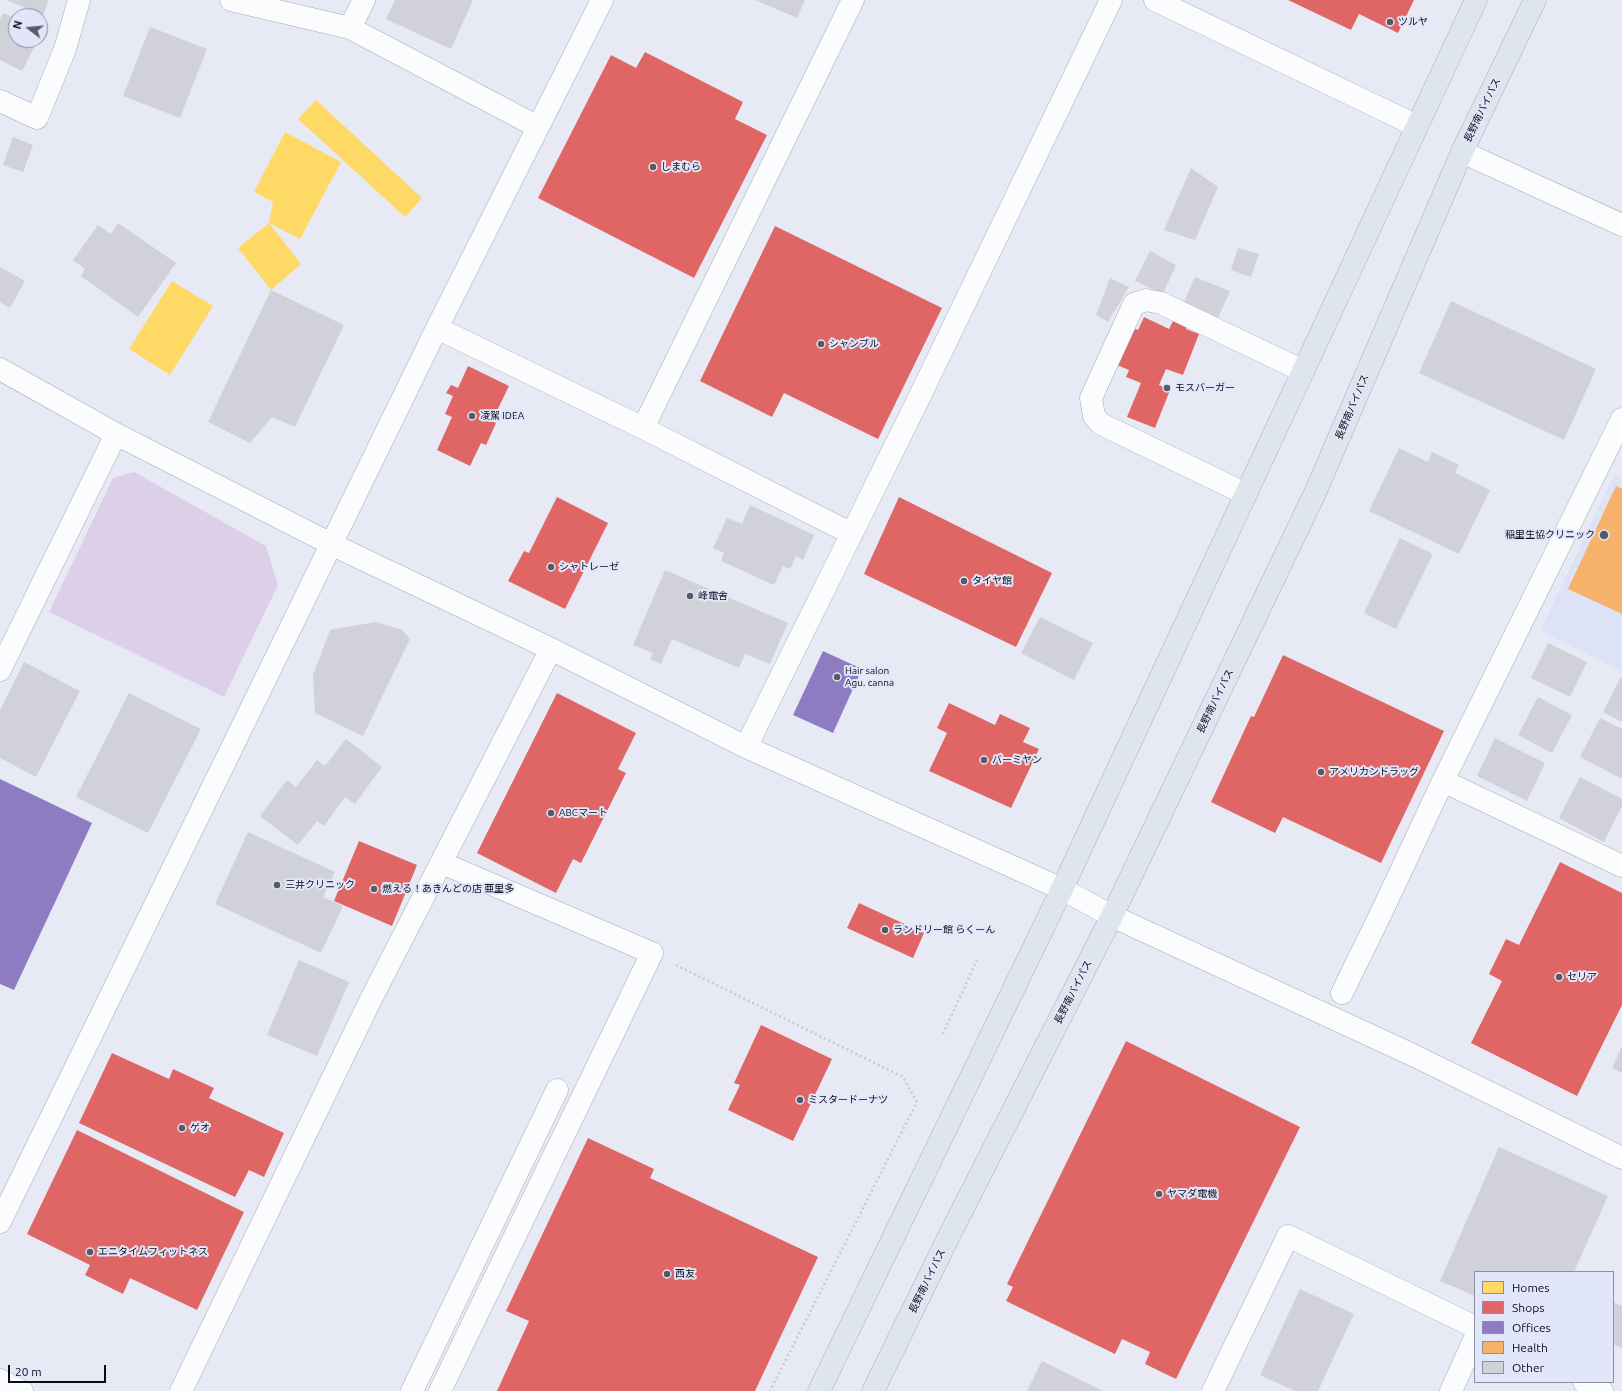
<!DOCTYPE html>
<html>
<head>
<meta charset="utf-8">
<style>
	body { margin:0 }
	#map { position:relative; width:1622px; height:1391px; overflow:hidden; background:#e7eaf5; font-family:Ubuntu,sans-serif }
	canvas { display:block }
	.legend { position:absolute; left:1474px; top:1271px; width:140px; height:112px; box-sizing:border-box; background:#e1e6fb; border:1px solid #8b8f9f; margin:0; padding:5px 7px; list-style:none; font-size:12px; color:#0b0d14 }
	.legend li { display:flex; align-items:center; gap:8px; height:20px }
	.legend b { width:20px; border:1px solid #8b8f9f }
	.north { position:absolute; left:8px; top:8px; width:40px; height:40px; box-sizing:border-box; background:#e1e6fb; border:1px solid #8b8f9f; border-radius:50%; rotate:286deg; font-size:11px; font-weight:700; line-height:16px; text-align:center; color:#0b0d14 }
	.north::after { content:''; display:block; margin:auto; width:14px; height:18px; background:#585a63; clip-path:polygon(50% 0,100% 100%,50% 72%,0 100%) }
	.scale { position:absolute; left:8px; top:1365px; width:98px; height:18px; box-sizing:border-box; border:2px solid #0b0d14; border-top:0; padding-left:5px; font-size:12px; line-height:14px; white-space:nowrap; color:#0b0d14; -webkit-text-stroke:3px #e1e6fb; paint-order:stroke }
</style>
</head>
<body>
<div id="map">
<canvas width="1622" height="1391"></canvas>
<ul class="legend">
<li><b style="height:11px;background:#ffd966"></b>Homes</li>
<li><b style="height:11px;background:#e06666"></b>Shops</li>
<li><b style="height:11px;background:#8e7cc3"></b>Offices</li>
<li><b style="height:11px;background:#f6b26b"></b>Health</li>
<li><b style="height:11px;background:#d0d1d9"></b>Other</li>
</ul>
<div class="north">N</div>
<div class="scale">20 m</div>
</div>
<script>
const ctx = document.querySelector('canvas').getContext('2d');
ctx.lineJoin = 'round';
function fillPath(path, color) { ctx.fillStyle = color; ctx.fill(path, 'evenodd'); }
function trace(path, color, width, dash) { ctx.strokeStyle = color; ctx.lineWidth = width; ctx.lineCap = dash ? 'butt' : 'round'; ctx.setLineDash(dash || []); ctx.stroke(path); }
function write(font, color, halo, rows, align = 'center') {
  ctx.font = font + ' Ubuntu,"Noto Sans JP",sans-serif'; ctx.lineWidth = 4; ctx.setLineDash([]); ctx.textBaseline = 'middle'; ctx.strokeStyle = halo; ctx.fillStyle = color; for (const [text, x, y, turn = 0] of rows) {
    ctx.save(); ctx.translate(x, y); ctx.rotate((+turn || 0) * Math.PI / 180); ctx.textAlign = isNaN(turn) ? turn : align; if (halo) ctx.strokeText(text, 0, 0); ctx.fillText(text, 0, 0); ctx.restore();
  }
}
fillPath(new Path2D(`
	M1614 475 1622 479V672L1540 631Z`), '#dde2f6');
fillPath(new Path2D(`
	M134 472 266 546 278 585 224 697 49 612 113 478Z`), '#decfe8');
fillPath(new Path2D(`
	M316 100 422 198 405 217 298 119Z
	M285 132 341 162 300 239 269 223 273 202 254 192Z
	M269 223 301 264 271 290 238 248Z
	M172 281 213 306 170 375 129 349Z`), '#ffd966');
fillPath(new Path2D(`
	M1288 0H1414L1398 33 1359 14 1351 30Z
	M645 52 743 102 735 119 767 135 694 278 538 198 611 55 636 68Z
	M775 226 942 308 878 439 784 393 772 417 700 381Z
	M1144 317 1169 329 1173 321 1189 322 1186 329 1199 334 1183 375 1166 369 1159 385 1170 390 1155 428 1127 417 1141 383 1126 377 1129 370 1117 365 1132 328 1138 330Z
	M468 366 509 386 492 421 496 423 486 445 481 443 470 466 437 450 452 417 445 414 453 396 446 393 451 385 458 388Z
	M557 497 608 523 565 609 508 581 524 551 529 553Z
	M899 497 1052 573 1016 647 864 574Z
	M1283 655 1444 731 1381 863 1283 817 1275 833 1211 802 1251 716 1254 717Z
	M557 693 636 733 618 769 626 773 581 863 573 859 556 893 477 853Z
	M949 703 995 725 1000 714 1030 728 1023 742 1039 749 1011 808 929 771 947 733 937 728Z
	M359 841 417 865 392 926 334 901Z
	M1560 862 1622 893V1005L1577 1096 1471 1043 1502 981 1489 974 1506 939 1519 945Z
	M859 903 924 933 913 958 847 928Z
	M761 1025 832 1059 793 1141 728 1110 740 1085 734 1083Z
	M1126 1041 1300 1127 1176 1379 1145 1364 1150 1352 1122 1339 1115 1354 1006 1301 1013 1287 1007 1284Z
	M112 1053 169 1079 173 1069 214 1088 209 1098 284 1133 264 1177 249 1170 235 1197 79 1123Z
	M77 1130 244 1212 197 1310 130 1278 123 1294 85 1275 90 1265 27 1234Z
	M588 1138 654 1169 650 1178 818 1257 755 1391H497L529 1321 506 1311Z`), '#e06666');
fillPath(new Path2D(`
	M823 651 862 669 833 733 793 715Z
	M0 779 92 823 14 990 0 984Z`), '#8e7cc3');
fillPath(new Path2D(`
	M1616 486 1622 489V614L1568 589Z`), '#f6b26b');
fillPath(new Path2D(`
	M6 0H49L43 15Z
	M395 0H473L451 49 386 19Z
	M755 0H805L797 18Z
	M3 13 16 19V40H38L22 71 0 60V19Z
	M150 27 207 49 180 118 123 96Z
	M13 137 33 145 23 172 3 165Z
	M1191 168 1218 187 1195 240 1164 230Z
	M118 223 176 263 138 317 81 276 85 269 73 260 98 225 111 234Z
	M1238 248 1259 254 1251 277 1231 270Z
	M1150 251 1176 265 1163 294 1135 281Z
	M0 267 25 281 10 308 0 302Z
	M1195 277 1230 291 1218 318 1184 302Z
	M1110 278 1129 287 1108 322 1096 315Z
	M271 290 344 325 295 427 272 417 250 443 208 422Z
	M1451 301 1596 369 1564 440 1419 373Z
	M1399 448 1428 462 1432 452 1459 465 1455 473 1490 490 1459 554 1369 511Z
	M750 505 814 535 803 560 796 556 790 569 783 566 774 585 721 561 724 553 713 548 727 518 742 524Z
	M1400 538 1433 554 1396 629 1364 613Z
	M665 570 788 623 770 664 745 654 739 668 672 639 661 664 650 659 653 653 633 645Z
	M1040 617 1093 643 1074 680 1021 653Z
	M376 622 402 630 410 639 363 736 315 713 313 675 330 630Z
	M1548 643 1587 662 1570 697 1531 678Z
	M24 662 80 691 36 777 0 758V710Z
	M1620 678H1622V722L1603 712Z
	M129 693 201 729 148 833 76 797Z
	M1538 697 1572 715 1552 753 1518 735Z
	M1600 718 1622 729V779L1580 757Z
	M1495 738 1545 763 1527 801 1477 776Z
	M346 739 382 767 355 804 345 797 324 826 317 821 298 845 260 816 287 780 296 787 317 760 325 766Z
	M1580 777 1622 799V806L1604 842 1559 818Z
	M248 832 335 872 323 897 343 906 321 953 215 904Z
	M299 960 349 982 317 1056 267 1035Z
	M1622 1046V1073L1612 1068Z
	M1499 1147 1608 1196 1574 1272H1475V1296L1440 1281Z
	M1300 1289 1354 1314 1318 1391H1295L1260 1375Z
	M1613 1302 1622 1306V1348L1613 1344Z
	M1042 1361 1103 1391H1027Z`), '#d0d1d9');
const minor = new Path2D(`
	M231 0 350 28 538 127
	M1155 0 1417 126
	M350 28 364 0
	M0 101 37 118 65 49 79 0
	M1462 152 1622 225
	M437 328 643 428 852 534
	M0 369 116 434 331 544 551 649 746 747 1062 889 1112 916 1415 1056 1622 1158
	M643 428 853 0
	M1246 494 1101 424 1094 416 1091 398 1134 304 1146 300 1161 303 1303 371
	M0 670 116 434
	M746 747 916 404 1111 0
	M1443 781 1622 866
	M1342 993 1384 907 1443 781 1622 419
	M0 1222 437 328 602 0
	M0 1380 22 1391
	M1584 1382 1602 1391
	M181 1391 371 999 551 649
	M412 1391 557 1090
	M440 1391 652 953 442 863
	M1213 1391 1288 1236 1475 1327
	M1451 1391 1475 1338`);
const highway = new Path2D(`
	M819 1391 1062 889 1476 0
	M873 1391 949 1236 1112 916 1315 493 1462 152 1535 0`);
trace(minor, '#a8aab3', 23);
trace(highway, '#a8afbb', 23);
trace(new Path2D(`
	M676 965 903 1077 917 1102 770 1391
	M943 1034 977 960`), '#c9cacd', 2.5, [2, 3]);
trace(minor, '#fbfcfe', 22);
trace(highway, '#dee5ed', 22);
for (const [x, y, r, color] of [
	[1390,22,4,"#585a63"],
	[653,167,4,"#585a63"],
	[821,344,4,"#585a63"],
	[1167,388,4,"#585a63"],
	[472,416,4,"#585a63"],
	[1604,535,5,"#585a63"],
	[551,567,4,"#585a63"],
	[964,581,4,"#585a63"],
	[690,596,4,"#585a63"],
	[837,677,4,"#585a63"],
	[984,760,4,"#585a63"],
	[1321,772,4,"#585a63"],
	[551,813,4,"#585a63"],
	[277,885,4,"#585a63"],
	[374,889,4,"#585a63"],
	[885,930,4,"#585a63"],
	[1559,977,4,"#585a63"],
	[800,1100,4,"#585a63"],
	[182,1128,4,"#585a63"],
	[1159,1194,4,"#585a63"],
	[90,1252,4,"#585a63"],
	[667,1274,4,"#585a63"]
]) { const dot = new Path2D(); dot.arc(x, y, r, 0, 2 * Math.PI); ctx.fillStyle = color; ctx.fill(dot); trace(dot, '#e1e6fb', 1.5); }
write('10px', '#0b0d14', '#e1e6fb', [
	["ツルヤ",1398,22],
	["しまむら",661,167],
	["シャンブル",829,344],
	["モスバーガー",1175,388],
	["凌駕 IDEA",480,416],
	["稲里生協クリニック",1595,535,"right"],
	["シャトレーゼ",559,567],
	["タイヤ館",972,581],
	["峰電舎",698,596],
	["Hair salon",845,671],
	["Agu. canna",845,683],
	["バーミヤン",992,760],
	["アメリカンドラッグ",1329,772],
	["ABCマート",559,813],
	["三井クリニック",285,885],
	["燃える！あきんどの店 亜里多",382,889],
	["ランドリー館 らくーん",893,930],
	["セリア",1567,977],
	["ミスタードーナツ",808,1100],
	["ゲオ",190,1128],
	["ヤマダ電機",1167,1194],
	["エニタイムフィットネス",98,1252],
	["西友",675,1274]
], 'left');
write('10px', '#0b0d14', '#e1e6fb', [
	["長野南バイパス",1482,110,-64],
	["長野南バイパス",1352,407,-67],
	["長野南バイパス",1215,701,-64],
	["長野南バイパス",1073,992,-63],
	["長野南バイパス",927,1281,-64]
]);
</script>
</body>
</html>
